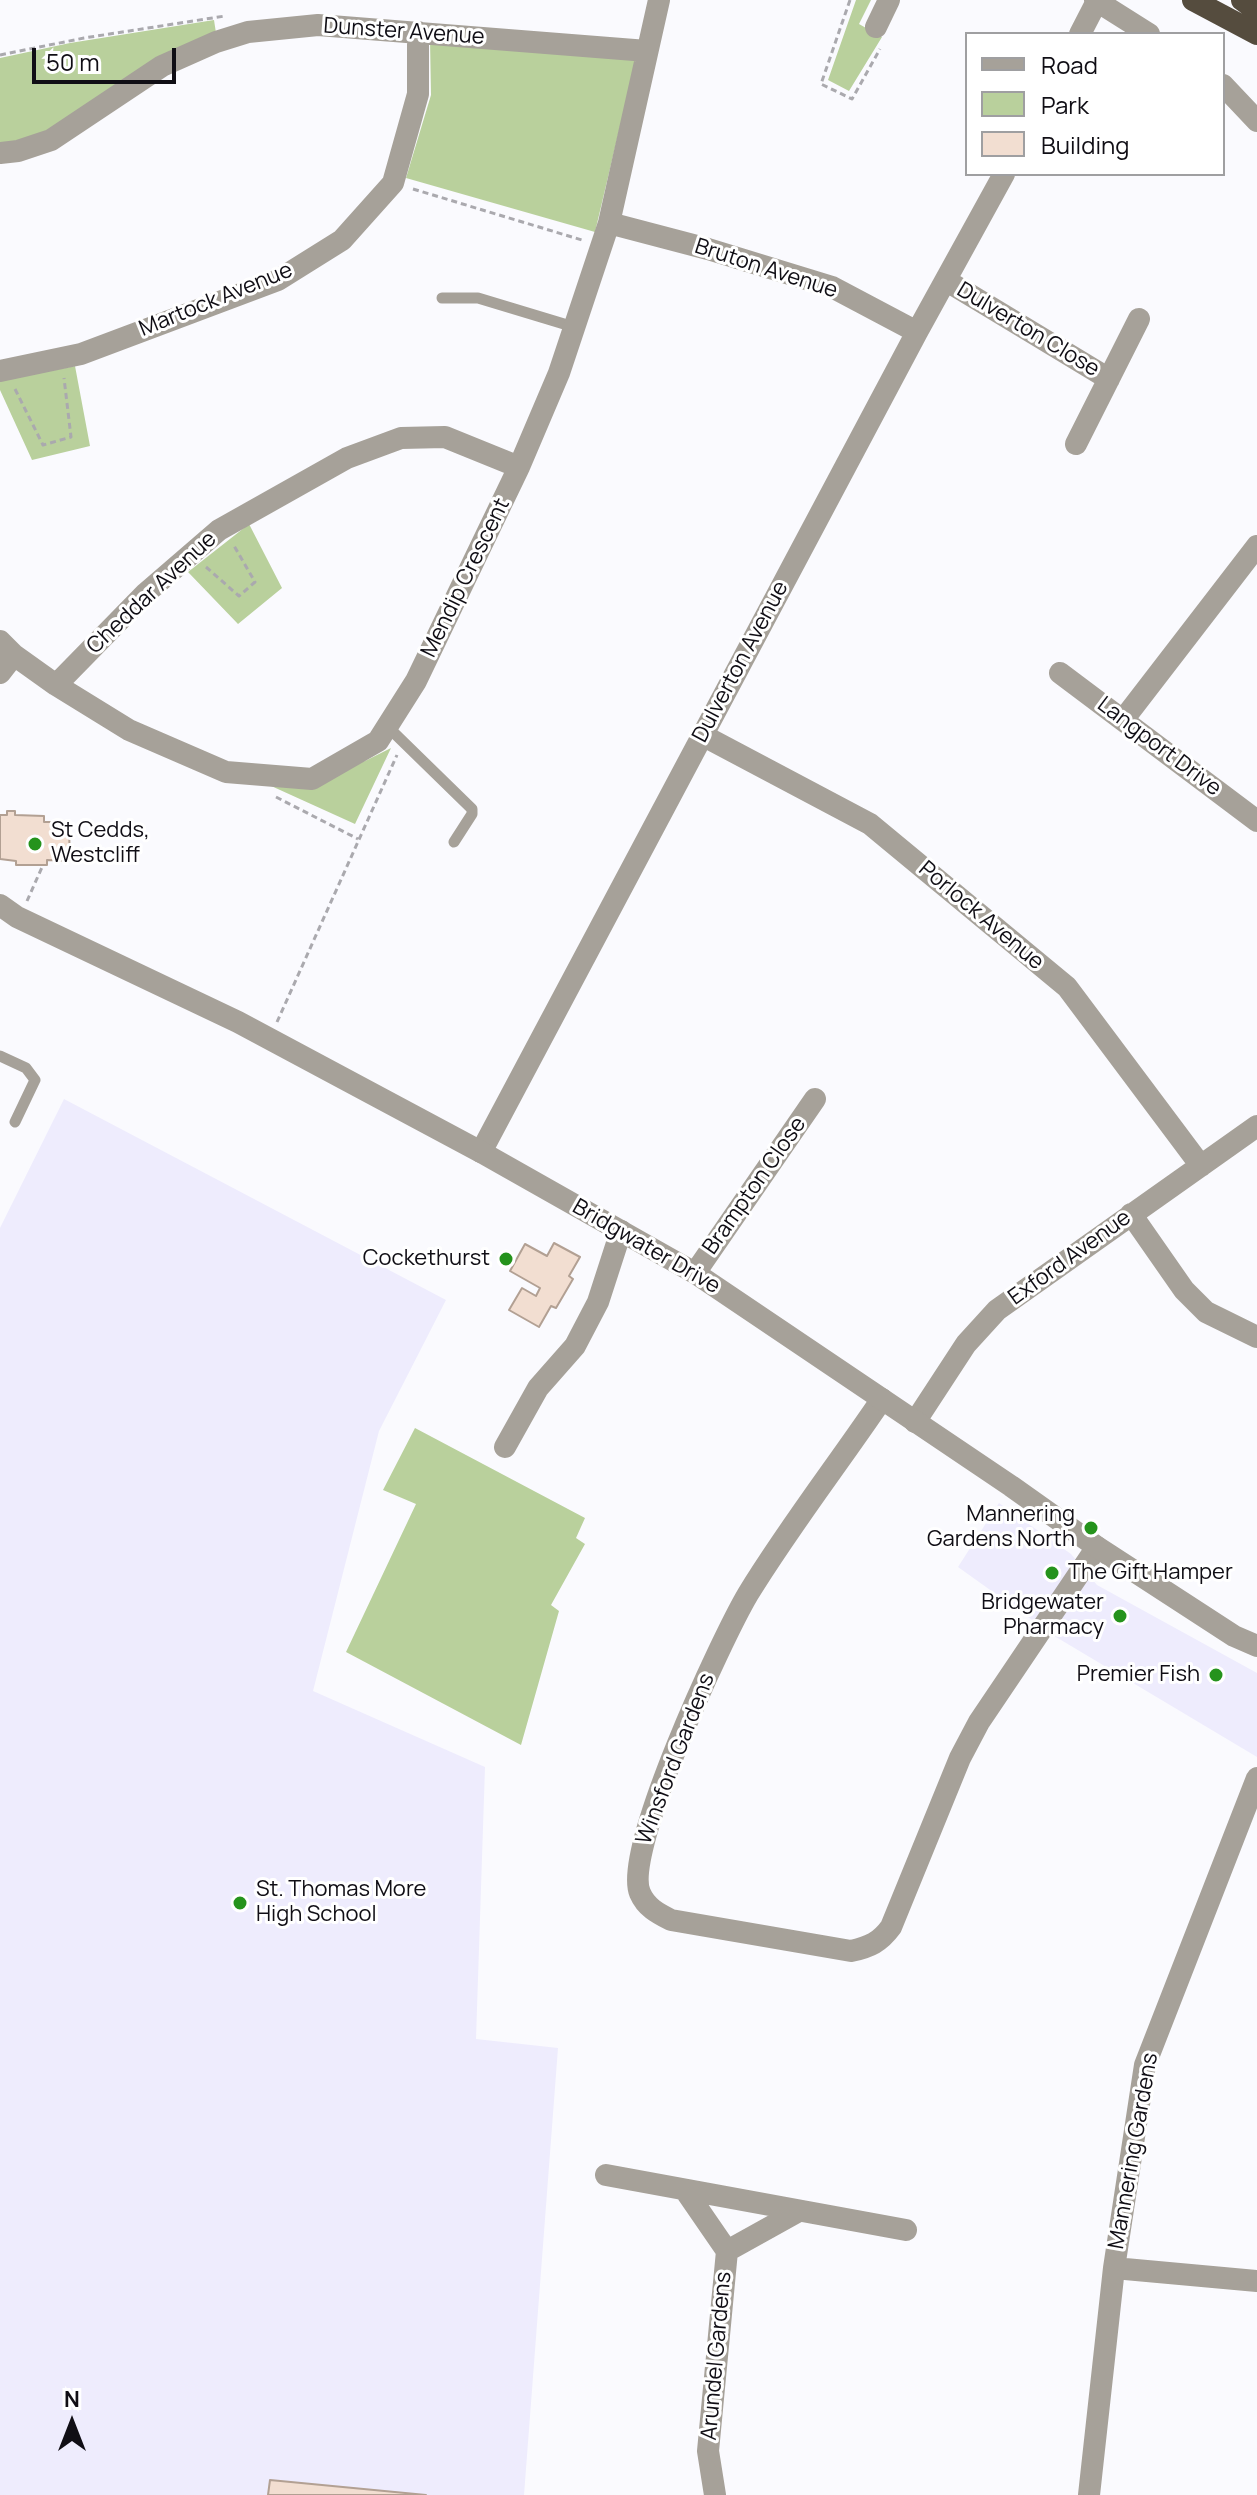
<!DOCTYPE html>
<html>
<head>
<meta charset="utf-8">
<style>
	body { margin:0 }
	#map { position:relative; width:1257px; height:2495px; overflow:hidden; background:#fafafe; font-family:Manrope,sans-serif }
	canvas { display:block }
	.legend { position:absolute; left:965px; top:32px; width:260px; height:144px; box-sizing:border-box; background:#fff; border:2px solid #9f9fa1; margin:0; padding:10px 14px; list-style:none; font-size:24px; color:#100e15 }
	.legend li { display:flex; align-items:center; gap:16px; height:40px }
	.legend b { width:40px; border:2px solid #9f9fa1 }
	.north { position:absolute; left:32px; top:2383px; width:80px; height:80px; -webkit-text-stroke:6px #fff; paint-order:stroke; rotate:0deg; font-size:22px; font-weight:700; line-height:32px; text-align:center; color:#100e15 }
	.north::after { content:''; display:block; margin:auto; width:28px; height:36px; background:#100e15; clip-path:polygon(50% 0,100% 100%,50% 72%,0 100%) }
	.scale { position:absolute; left:32px; top:48px; width:144px; height:36px; box-sizing:border-box; border:4px solid #100e15; border-top:0; padding-left:10px; font-size:24px; line-height:28px; white-space:nowrap; color:#100e15; -webkit-text-stroke:6px #fff; paint-order:stroke }
</style>
</head>
<body>
<div id="map">
<canvas width="1257" height="2495"></canvas>
<ul class="legend">
<li><b style="height:10px;background:#a6a199"></b>Road</li>
<li><b style="height:22px;background:#b9d09c"></b>Park</li>
<li><b style="height:22px;background:#f2ded1"></b>Building</li>
</ul>
<div class="north">N</div>
<div class="scale">50 m</div>
</div>
<script>
const ctx = document.querySelector('canvas').getContext('2d');
ctx.lineJoin = 'round';
function fillPath(path, color) { ctx.fillStyle = color; ctx.fill(path, 'evenodd'); }
function trace(path, color, width, dash) { ctx.strokeStyle = color; ctx.lineWidth = width; ctx.lineCap = dash ? 'butt' : 'round'; ctx.setLineDash(dash || []); ctx.stroke(path); }
function write(font, color, halo, rows, align = 'center') {
  ctx.font = font + ' Manrope,sans-serif'; ctx.lineWidth = 6; ctx.setLineDash([]); ctx.textBaseline = 'middle'; ctx.strokeStyle = halo; ctx.fillStyle = color; for (const [text, x, y, turn = 0] of rows) {
    ctx.save(); ctx.translate(x, y); ctx.rotate((+turn || 0) * Math.PI / 180); ctx.textAlign = isNaN(turn) ? turn : align; if (halo) ctx.strokeText(text, 0, 0); ctx.fillText(text, 0, 0); ctx.restore();
  }
}
fillPath(new Path2D(`
	M64 1099 446 1300 379 1431 313 1691 485 1767 476 2039 558 2048 524 2495H0V1228Z
	M999 1503 1071 1554 1097 1585 1257 1673V1757L1056 1637 958 1567Z`), '#eeecfd');
fillPath(new Path2D(`
	M856 0H871L859 24 882 37 849 91 828 80Z
	M214 20 216 33 52 131 0 145V58L70 43Z
	M430 39 636 59 595 232 406 178 431 95Z
	M75 366 90 446 32 460 0 390V381Z
	M249 524 282 588 238 624 188 572Z
	M391 748 355 824 269 785 365 761Z
	M415 1428 585 1518 576 1538 585 1544 551 1605 559 1611 521 1745 346 1652 416 1504 383 1490Z`), '#b9d09c');
const building = new Path2D(`
	M7 811H15V815L44 816V822H60L61 829H69L70 861 47 860V865H16V861L0 859V815H7Z
	M554 1243 580 1257 569 1276 573 1279 556 1308 551 1306 539 1327 509 1310 522 1288 536 1296 540 1288 510 1271 525 1244 547 1256Z
	M270 2480 426 2495H268Z`);
fillPath(building, '#f2ded1');
trace(building, '#b2a093', 2);
trace(new Path2D(`
	M850 0 821 84 852 99 880 49
	M0 55 84 38 225 16
	M413 189 582 240
	M15 389 43 445 71 437 64 378
	M206 567 239 596 255 582 233 544
	M276 797 358 839
	M27 901 43 865
	M277 1022 397 755`), '#aaa9ae', 3, [6, 4]);
trace(new Path2D(`
	M442 298H478L574 327
	M389 728 472 809V814L454 842
	M0 1056 26 1068 35 1080 15 1122`), '#a6a199', 11);
trace(new Path2D(`
	M1095 0 1149 34
	M876 27 889 0
	M1080 34 1097 1
	M1223 85 1257 121
	M0 153 18 151 51 140 162 66 216 42 248 32 318 25 647 51
	M609 223 708 249 832 287 917 332
	M947 281 1109 379
	M0 371 81 354 278 280 342 240 393 183 418 94V32
	M1076 444 1139 319
	M0 641 14 655 56 685 129 730 226 772 312 779 378 741 416 681 519 467 559 373 609 223 659 0
	M0 673 14 655
	M1060 673 1257 821
	M56 685 146 593 219 530 347 458 401 438 445 437 519 467
	M1123 720 1257 546
	M702 735 870 824 1067 987 1201 1166
	M481 1152 917 332 1004 174
	M1131 1214 1184 1290 1206 1312 1257 1337
	M695 1273 815 1099
	M882 1399C838 1464 789 1527 748 1594 722 1638 622 1852 640 1893 646 1907 657 1913 671 1920L851 1951C870 1947 880 1942 891 1927L960 1758 979 1722 1097 1547
	M915 1422 966 1344 997 1310 1257 1126
	M505 1447 538 1388 575 1346 598 1302 621 1231
	M606 2175 906 2230
	M685 2190 727 2251
	M1114 2268 1257 2281
	M715 2495 708 2451 727 2251 799 2211
	M1089 2495 1114 2268 1145 2065 1257 1778`), '#a6a199', 22);
trace(new Path2D(`
	M0 905 17 917 238 1022 481 1152 695 1273 1011 1486 1097 1547 1234 1636 1257 1646`), '#a6a199', 22);
trace(new Path2D(`
	M1193 0 1257 34
	M1242 0 1257 11`), '#554c3e', 22);
for (const [x, y, r, color] of [
	[35,844,8,"#25931c"],
	[506,1259,8,"#25931c"],
	[1091,1528,8,"#25931c"],
	[1052,1573,8,"#25931c"],
	[1120,1616,8,"#25931c"],
	[1216,1675,8,"#25931c"],
	[240,1903,8,"#25931c"]
]) { const dot = new Path2D(); dot.arc(x, y, r, 0, 2 * Math.PI); ctx.fillStyle = color; ctx.fill(dot); trace(dot, '#fff', 3); }
write('22px', '#100e15', '#fff', [
	["Dunster Avenue",404,32,4],
	["Bruton Avenue",766,269,18],
	["Martock Avenue",216,300,-22],
	["Dulverton Close",1028,330,31],
	["Mendip Crescent",466,578,-64],
	["Cheddar Avenue",152,593,-43],
	["Dulverton Avenue",741,662,-62],
	["Langport Drive",1159,747,37],
	["Porlock Avenue",981,916,40],
	["Brampton Close",755,1186,-55],
	["Bridgwater Drive",646,1247,30],
	["Exford Avenue",1070,1258,-36],
	["Winsford Gardens",676,1759,-69],
	["Mannering Gardens",1134,2151,-80],
	["Arundel Gardens",717,2356,-85]
]);
write('22px', '#100e15', '#fff', [
	["St Cedds,",51,831,"left"],
	["Westcliff",51,856,"left"],
	["Cockethurst",490,1259],
	["Mannering",1075,1515],
	["Gardens North",1075,1540],
	["The Gift Hamper",1068,1573,"left"],
	["Bridgewater",1104,1603],
	["Pharmacy",1104,1628],
	["Premier Fish",1200,1675],
	["St. Thomas More",256,1890,"left"],
	["High School",256,1915,"left"]
], 'right');
</script>
</body>
</html>
